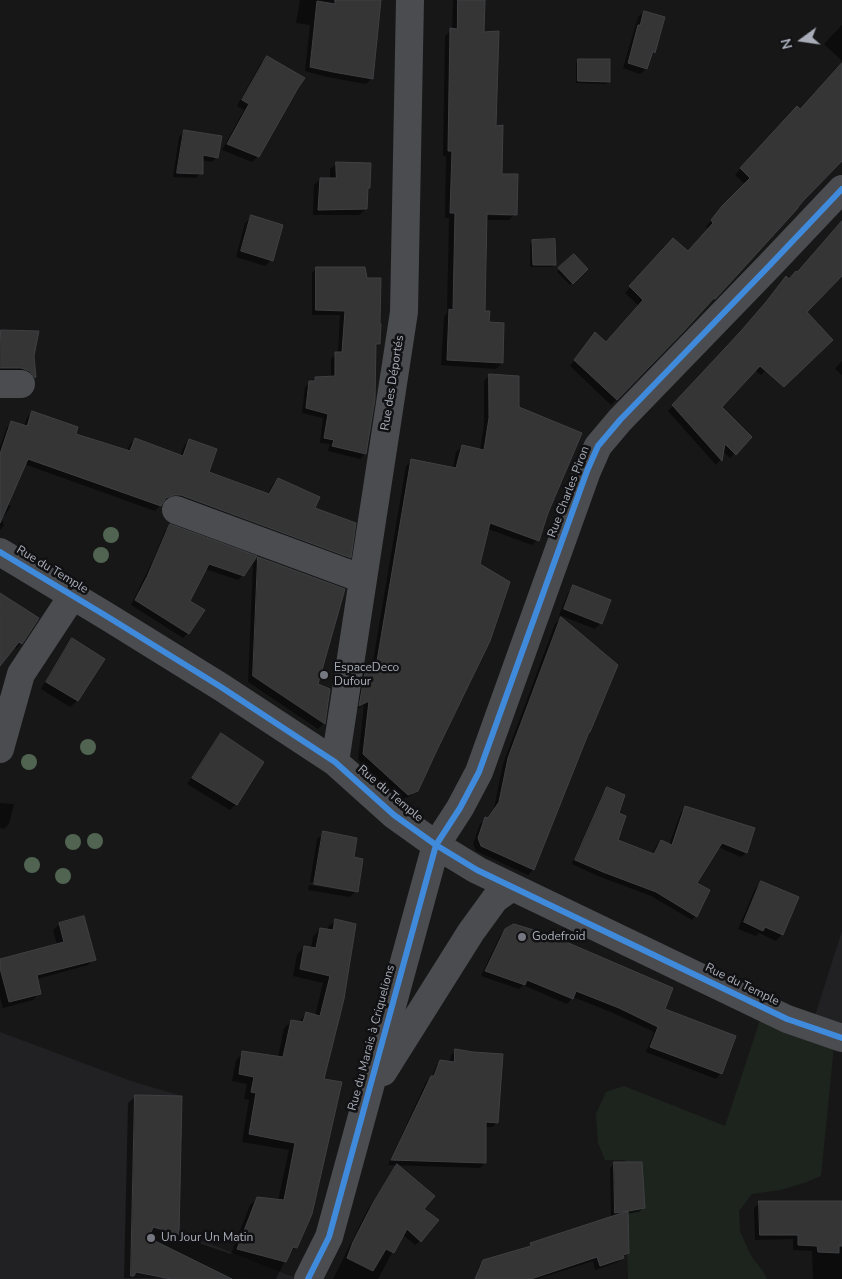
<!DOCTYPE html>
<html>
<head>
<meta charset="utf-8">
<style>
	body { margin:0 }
	#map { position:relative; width:842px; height:1279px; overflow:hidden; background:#171717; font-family:"Nunito Sans",sans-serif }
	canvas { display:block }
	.north { position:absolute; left:777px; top:15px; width:50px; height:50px; -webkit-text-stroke:4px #111113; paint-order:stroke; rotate:256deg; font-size:14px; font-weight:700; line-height:20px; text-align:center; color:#a8adb8 }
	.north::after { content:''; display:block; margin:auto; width:18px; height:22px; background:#a8adb8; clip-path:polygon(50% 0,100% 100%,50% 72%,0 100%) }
</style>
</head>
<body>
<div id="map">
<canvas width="842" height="1279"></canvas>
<div class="north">N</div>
</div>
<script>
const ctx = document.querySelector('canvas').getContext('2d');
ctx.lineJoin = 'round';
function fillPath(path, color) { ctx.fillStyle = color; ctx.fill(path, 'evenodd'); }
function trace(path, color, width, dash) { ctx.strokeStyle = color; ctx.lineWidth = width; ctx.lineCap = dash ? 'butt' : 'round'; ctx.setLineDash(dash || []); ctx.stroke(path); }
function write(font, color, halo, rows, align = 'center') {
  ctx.font = font + ' "Nunito Sans",sans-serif'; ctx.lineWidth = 5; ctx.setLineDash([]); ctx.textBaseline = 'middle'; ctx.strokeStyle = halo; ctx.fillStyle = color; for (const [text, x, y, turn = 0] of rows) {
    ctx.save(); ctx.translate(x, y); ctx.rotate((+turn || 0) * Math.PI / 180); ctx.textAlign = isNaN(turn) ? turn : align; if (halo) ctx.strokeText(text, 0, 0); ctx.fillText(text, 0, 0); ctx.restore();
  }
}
fillPath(new Path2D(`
	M842 931V1038L811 1028Z
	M0 1032 131 1081 182 1096 178 1231 298 1279H0Z`), '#212123');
fillPath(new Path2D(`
	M764 1008 835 1036 821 1176 804 1183 780 1190 752 1194 739 1211 740 1231 751 1256 763 1271 767 1279H628L625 1160H605L598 1143 596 1114 606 1092 624 1086 725 1126Z`), '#1d241e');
fillPath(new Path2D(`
	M300 0H379L371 79 366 84 327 77 305 71 310 25 296 23Z
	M453 0H484L483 33 501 175 515 214 509 220H485L484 312 502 363 496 369 441 365 444 317 447 313 449 218H445L446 156H443L445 36 452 30ZM481 212 511 214V216L481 215Z
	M643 12 664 17 654 52 650 56 646 69 640 74 623 68 638 17Z
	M842 25V61L824 44Z
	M267 58 258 156 252 162 222 150 244 110 237 106 261 63Z
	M579 61 609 82 606 84 576 83V63Z
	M842 64V159L803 199 761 248 611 405 570 366 590 340 606 343 639 306 625 293 668 245 687 252 709 230 706 227 717 213 745 184 735 175 792 114 799 110Z
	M184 132 217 157 212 162 202 160 201 173 196 178 173 177 179 137Z
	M337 163 369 187 366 190V209L359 215H313L314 185 320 179H330V169Z
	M252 217 271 260 265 266 236 257 245 223Z
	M842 230V277L839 280 838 278 805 312 765 371 761 375 755 370 720 407 750 437 730 458 722 451 720 460 716 465 668 411 788 281Z
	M533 241 555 264 552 267H530V244Z
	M574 255 587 269 570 285 557 272Z
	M317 268 379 344 374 349 365 454 360 459 328 451 330 444 320 443 323 418 302 413 305 387 315 378H331V359L336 354 338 353 340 315H312V273Z
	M0 331 38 332 33 356 35 378 31 383 0 373Z
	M842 361V375L835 369Z
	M490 375 517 408 537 540 532 545 488 529 416 790 410 796 401 800 358 760 364 705 355 710 360 672 366 667H372L406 466 411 461 453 468 456 452 462 446 480 450 484 425V381Z
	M32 412 74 435 127 452 130 444 135 439 180 456 184 446 189 440 207 473 267 495 273 484 278 479 314 509 349 557 344 562 168 499 163 502 155 511 24 464 7 504 11 506 2 519 4 526 0 530V447L7 427 12 422 24 426 27 418ZM176 492 347 555V558L175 494Z
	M170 526 243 575 238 580 205 569 188 601 203 610 188 633 183 638 131 605 154 558 165 531Z
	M258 558 317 685 329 689 324 723 318 729 248 682 253 564Z
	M573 587 601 623 595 629 559 615 568 593Z
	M0 595 37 619 21 643 16 649 13 647 0 661Z
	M561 619 589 732 533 870 528 875 476 851 473 844 480 824 487 819 494 808 503 764 555 624Z
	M72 640 103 659 77 701 70 707 41 689 66 646Z
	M221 735 236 804 230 810 187 784 215 741Z
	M608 789 617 814 616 841 652 855 656 846 661 841 669 845 681 812 685 808 754 829 746 853 741 857 718 847 695 883 696 916 692 920 651 896 598 876 572 864 603 793Z
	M0 803 14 804 9 824 4 829 0 828Z
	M324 833 352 858 356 891 350 897 308 890 309 885 353 892V890L310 882 317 839Z
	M761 882 782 934 776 941 759 933 756 936 738 929 755 889Z
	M336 920 323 1080 296 1247 288 1254 276 1279 124 1278 128 1103 136 1096 181 1097 178 1236 231 1254 250 1205 258 1198 278 1201 289 1150 242 1142 249 1100 244 1099 247 1084 232 1081 236 1060 243 1053 278 1058 284 1028 292 1021 298 1023 306 1014 315 1016 323 983 293 976 297 955 304 947 311 948 313 937 320 929 328 931V927Z
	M60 924 94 959 88 965 37 979 40 993 33 1000 3 1008 0 997V960L57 945 53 930Z
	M506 930 663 1010 721 1073 716 1079 646 1052 654 1032 613 1013 573 997 567 1004 523 985 519 989 481 976 500 936Z
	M456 1050 497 1123 492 1127H485V1163L480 1168 388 1165 426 1082 432 1077 436 1066 441 1061 450 1063 451 1055Z
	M614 1163 644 1207 639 1212 627 1214 628 1252 618 1262 595 1270 593 1261 537 1279H477L476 1275 479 1266 484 1261 527 1249 531 1244 611 1218 610 1168Z
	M397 1166 423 1209 420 1241 415 1245 402 1234 378 1279H333L368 1209 393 1170Z
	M760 1202H842V1279H813L812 1251 793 1250V1239L755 1240 754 1208Z`), '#0007');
const building = new Path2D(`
	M335 0H381L373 79 333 72 310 67 317 1 335 4Z
	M458 0H485L484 32 499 31 496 126 503 125 502 174H518L517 215 487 214 485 311H490L489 322 504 323 503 363 447 360 449 309 453 310 455 213H450L452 151H448L450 28 457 29Z
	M644 11 665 17 655 53 653 51 647 69 628 63 638 25H640Z
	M267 56 305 78 298 88 259 157 227 144 249 104 242 100Z
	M578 59H610V82L578 81Z
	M842 63V161L804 200 798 207V208L728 285 715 299 714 298 683 332 617 400 574 360 595 332 606 342 643 300 629 286 673 238 688 251 713 223 711 220 722 206 750 178 740 168 797 106 800 109Z
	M184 130 222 136 218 158 203 155V174L177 173Z
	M336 162 371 163 370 188H368L367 209 318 210 320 178H336Z
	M251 215 283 225 273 261 241 251Z
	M842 221V276L807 312 833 340 784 387 760 366 722 407 752 437 736 455 725 444 722 461 672 405 741 331 766 302 786 276 789 279 796 271 797 272Z
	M555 239 556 265H533L532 240Z
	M574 254 588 269 573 284 558 268Z
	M316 267H365L367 278H381L380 323 381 324 380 344H376L375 399 366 454 332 446 334 440 324 438 328 414 306 408 309 381H315V377L335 376V352H342L345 311 316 310Z
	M1 330 39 331 34 356 36 377 35 378 29 371 21 368H0Z
	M489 374 519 376V407L582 433 548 513 539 541 490 523 480 564 510 582 490 641 437 750 418 791 408 795 363 754 369 701 359 706 366 666 376 667 411 459 456 468 462 445 484 450 489 418Z
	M32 411 78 427 76 434 130 451 135 438 183 456 189 439 217 449 209 472 269 494 278 478 320 497 315 508 356 523 351 558 181 495H174L166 498 161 506 28 459 0 523V454L11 421 27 426Z
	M170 524 257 556 244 576 209 564 190 601 205 610 189 634 135 600 147 577Z
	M258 557 345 589 318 684 330 689 325 724 253 676Z
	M573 585 611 600 602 624 564 609Z
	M0 593 39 618 22 644 19 642 0 666Z
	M561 617 618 665 590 732H589L534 870 481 846 478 838 485 817 488 818 499 802 508 758Z
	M72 638 105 659 78 701 46 682Z
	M221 733 264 762 237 805 192 778Z
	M607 787 625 795 619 813 626 816 618 840 654 854 661 840 672 845 685 806 755 828 747 853 722 843 697 883 710 890 697 917 656 892 603 872 575 860Z
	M323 831 357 838 354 857 363 859 358 892 314 884Z
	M761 881 799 897 783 935 765 927 763 931 744 922Z
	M84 916 96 960 37 975 41 994 9 1002 0 968V959L64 942 59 923Z
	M335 919 356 924 344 999 324 1079 342 1082 312 1214 297 1248 293 1247 286 1262 237 1249 257 1197 284 1200 295 1143 249 1134 256 1093 251 1092 254 1077 239 1074 242 1051 283 1057 291 1020 303 1022 306 1012 320 1016 330 976 300 969 304 946 316 948 320 928 333 930Z
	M514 924 550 935 673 988 665 1009 736 1036 722 1074 650 1047 658 1027 619 1008 576 991 573 999 527 980 525 985 485 971 505 929Z
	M455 1049 473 1052 503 1054 498 1123 486 1122V1163L391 1160 431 1076H434L440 1060 454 1062Z
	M135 1095 182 1096 179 1234 153 1227 149 1238 232 1279H171L136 1272 134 1276H131Z
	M614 1162H642L645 1208 628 1211 629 1253 623 1255 624 1258 600 1266 597 1257 531 1279H475L483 1260 531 1246 530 1243 628 1211 615 1213Z
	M397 1164 435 1196 424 1209 439 1220 421 1242 407 1229 394 1253 386 1249 373 1271 347 1258 353 1242 373 1203Z
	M759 1201H842V1246H839V1253L818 1252 817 1246 798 1245V1235H760Z`);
fillPath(building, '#353536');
trace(building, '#3f4043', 1);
trace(new Path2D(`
	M0 384H21
	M176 510 363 579
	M0 552 108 617 221 687 335 762 394 815 436 845 477 870 787 1019 842 1038
	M0 749 21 674 73 595
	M335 762 404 312 410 0
	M383 1072 471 932 495 899 512 887
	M308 1279 329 1237 436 845 460 808 479 772 587 471 598 446 620 420 769 266 842 189`), '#4b4c50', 28);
trace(new Path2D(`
	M0 552 108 617 221 687 335 762 394 815 436 845 477 870 787 1019 842 1038
	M308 1279 329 1237 436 845 460 808 479 772 587 471 598 446 620 420 769 266 842 189`), '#408adc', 6);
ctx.fillStyle = '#506451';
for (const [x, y] of [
	[111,535],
	[101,555],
	[88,747],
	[29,762],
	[95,841],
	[73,842],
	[32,865],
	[63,876]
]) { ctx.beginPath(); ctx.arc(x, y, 8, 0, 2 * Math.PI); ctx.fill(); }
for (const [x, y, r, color] of [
	[324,675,5,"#757880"],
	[522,937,5,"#757880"],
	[151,1238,5,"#757880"]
]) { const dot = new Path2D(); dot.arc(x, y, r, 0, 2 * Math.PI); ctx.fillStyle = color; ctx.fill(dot); trace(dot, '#111113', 2); }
write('12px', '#a8adb8', '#111113', [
	["Rue des Déportés",393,383,-81],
	["Rue Charles Piron",569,492,-69],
	["Rue du Temple",52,570,31],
	["Rue du Temple",390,794,40],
	["Rue du Temple",742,985,26],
	["Rue du Marais à Criquelions",372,1038,-75]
]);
write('12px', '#a8adb8', '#111113', [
	["EspaceDeco",334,668],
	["Dufour",334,682],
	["Godefroid",532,937],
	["Un Jour Un Matin",161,1238]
], 'left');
</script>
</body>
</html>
